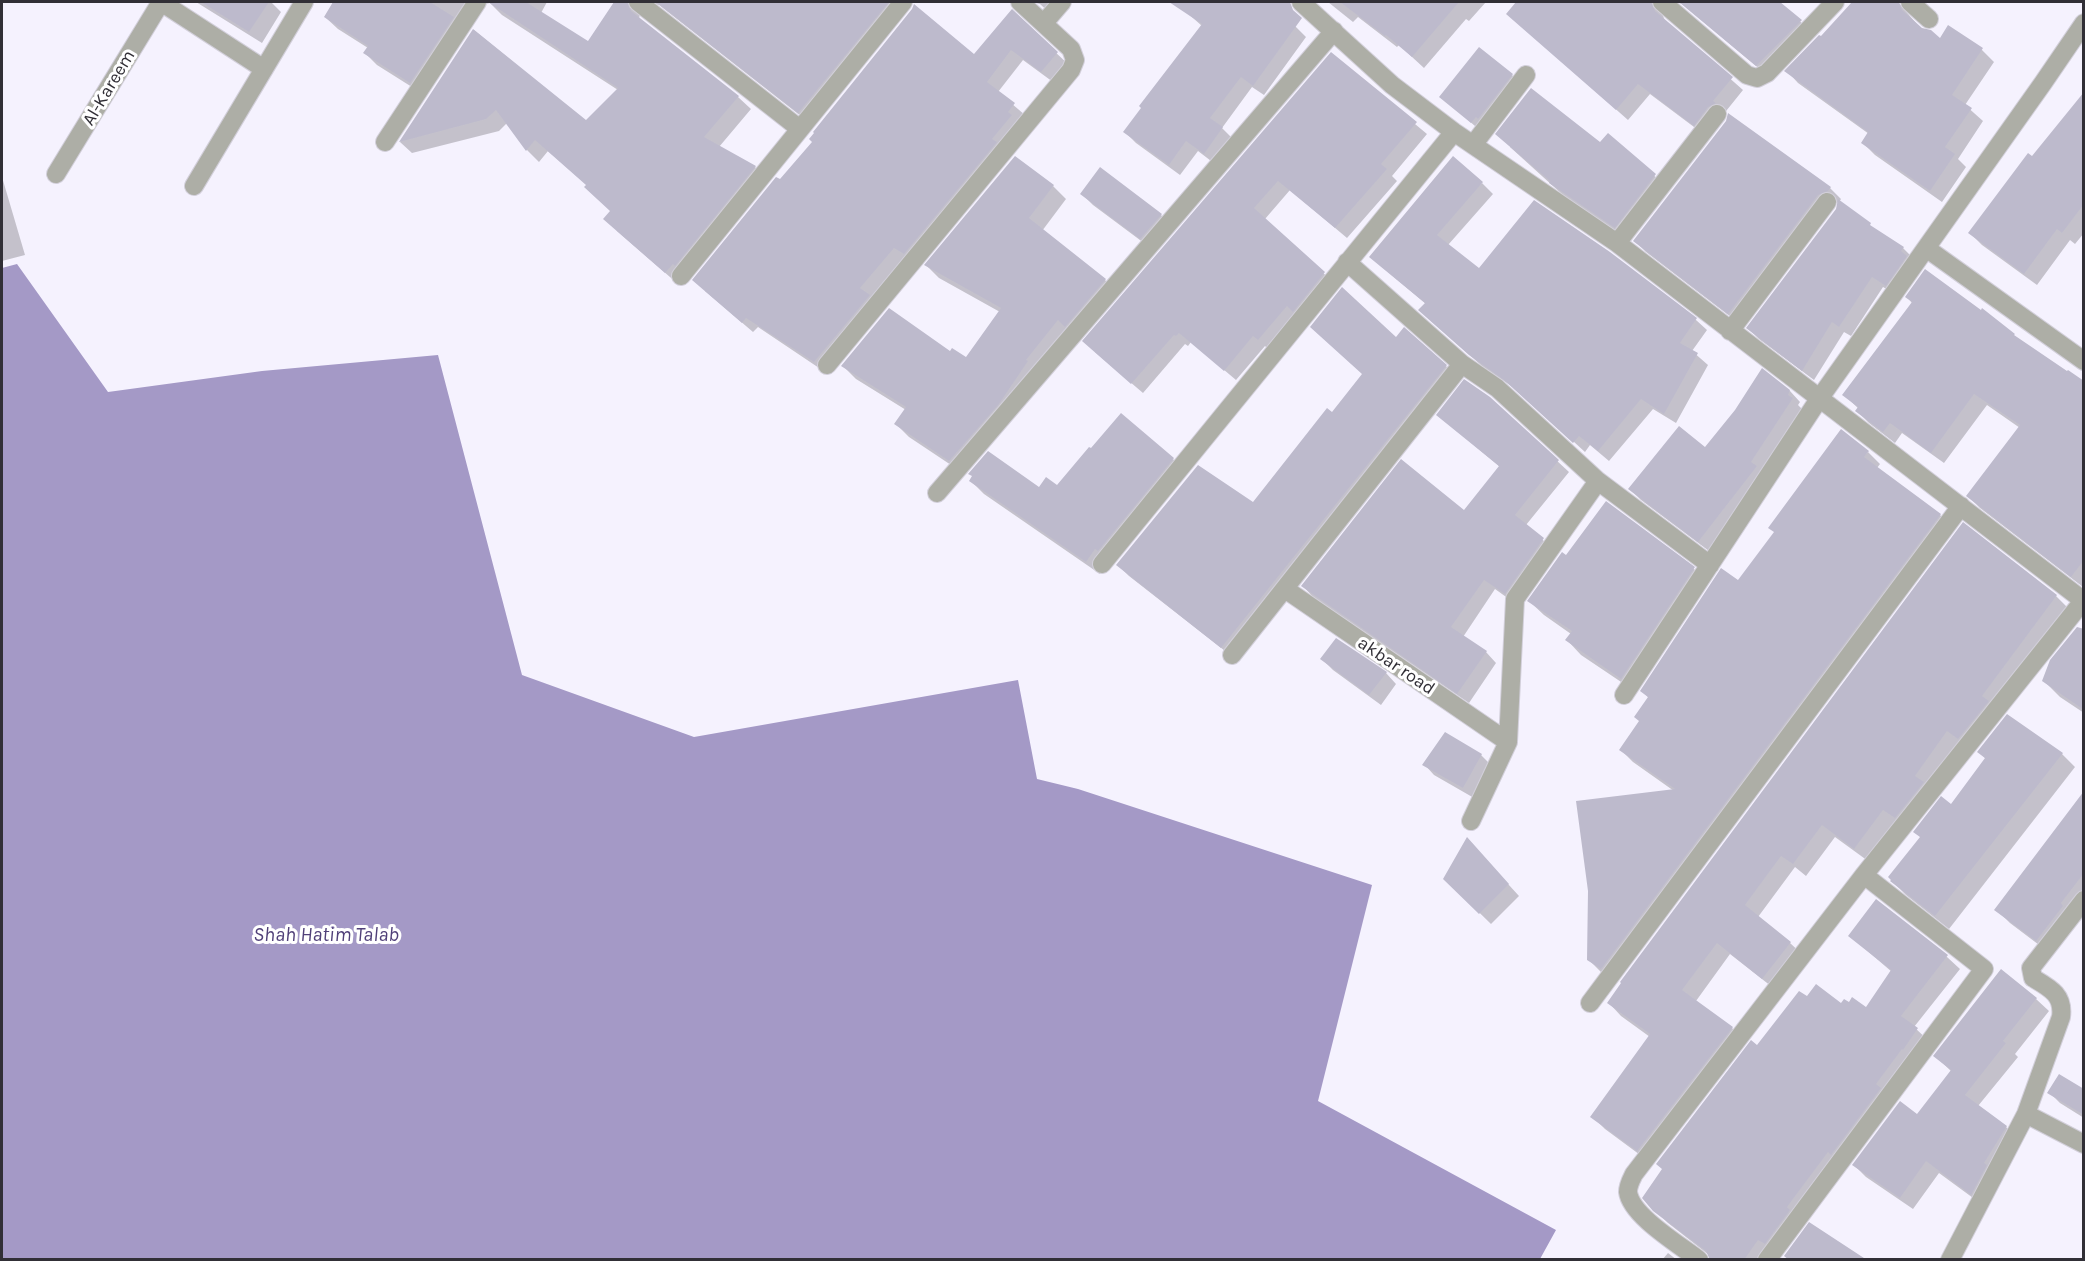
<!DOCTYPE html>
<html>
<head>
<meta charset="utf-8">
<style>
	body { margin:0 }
	#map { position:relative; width:2085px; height:1261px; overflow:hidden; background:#f5f2fe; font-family:Karla,sans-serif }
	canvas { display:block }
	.frame { position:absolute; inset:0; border:3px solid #312f36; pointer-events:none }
</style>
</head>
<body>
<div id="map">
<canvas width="2085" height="1261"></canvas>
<div class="frame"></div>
</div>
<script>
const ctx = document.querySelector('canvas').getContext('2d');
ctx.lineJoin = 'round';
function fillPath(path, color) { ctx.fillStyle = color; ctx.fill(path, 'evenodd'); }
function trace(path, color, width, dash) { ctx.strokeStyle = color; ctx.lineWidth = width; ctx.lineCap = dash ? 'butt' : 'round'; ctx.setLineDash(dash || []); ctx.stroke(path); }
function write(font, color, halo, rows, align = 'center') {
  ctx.font = font + ' Karla,sans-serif'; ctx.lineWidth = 6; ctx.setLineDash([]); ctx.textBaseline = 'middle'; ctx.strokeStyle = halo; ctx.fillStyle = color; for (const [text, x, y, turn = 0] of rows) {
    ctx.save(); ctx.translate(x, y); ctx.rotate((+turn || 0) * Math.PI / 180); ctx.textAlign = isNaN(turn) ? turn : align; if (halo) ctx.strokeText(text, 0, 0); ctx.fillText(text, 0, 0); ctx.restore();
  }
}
fillPath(new Path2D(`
	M17 264 108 392 262 371 438 355 522 675 694 737 1018 680 1037 779 1078 789 1372 885 1318 1101 1556 1230 1540 1259H2V268Z`), '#a499c6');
fillPath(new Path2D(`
	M196 2H271L281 12 262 43Z
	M335 2H547L541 13 589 43 616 2H913L811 124 659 5 647 3 641 8 639 19 738 97 751 109 719 147 755 167 767 179 678 284 617 231 612 211 588 186 548 151 539 162 527 150 507 123 499 131 412 153 400 142 474 30 586 122 618 90 502 15 490 3 485 4 423 94 377 65 365 53 368 48 338 29 325 17Z
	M1032 2H1068L1054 17 1040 4Z
	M1175 2H1261L1295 26 1306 37 1264 95 1252 87 1222 128 1233 139 1215 164 1198 151 1180 175 1136 143 1125 132 1202 26Z
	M1328 2H1486L1469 21 1466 19 1424 68 1399 45 1397 47 1358 17 1353 22Z
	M1518 2H1778L1812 32 1768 76 1682 4 1676 2 1665 5 1662 13 1665 21 1743 90 1706 136 1650 94 1628 120 1508 14Z
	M1856 2H1898L1921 29 1940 40 1949 27 1982 50 1994 62 1965 105 1983 121 1958 159 1966 167 1942 202 1875 155 1863 143 1869 134 1798 83 1787 71 1821 38Z
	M1012 12 1068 64 1053 82 1023 60 998 92 1025 115 825 372 758 327 753 332 705 291 780 181 975 56Z
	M1331 54 1427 134 1392 176 1397 181 1347 238 1290 190 1265 219 1335 284 1269 350 1265 346 1236 380 1191 342 1188 346 1185 344 1143 393 1095 352Z
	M1512 75 1523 86 1482 132 1441 97Z
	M2084 94V233L2075 244 2070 240 2037 285 1982 245 1970 233Z
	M1729 116 1830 188 1841 199 1839 202 1879 233 1903 248 1914 259 1897 295 1883 287 1851 336 1844 332 1814 380 1759 339 1748 328 1837 209 1839 202 1829 206 1740 324 1646 252 1635 241 1727 122Z
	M1608 135 1668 188 1628 240 1564 196 1510 147 1600 144Z
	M2 177 25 255 2 261Z
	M1482 183 1493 194 1448 245 1479 271 1696 320 1707 330 1692 351 1708 365 1676 423 1653 409 1609 461 1590 445 1585 452 1517 390 1482 366 1431 321 1426 304 1382 267Z
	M1053 186 1066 199 1042 231 1105 280 1118 293 963 473 909 437 896 424 906 410 856 379 843 366 950 353 967 360 1000 312 939 278 926 265Z
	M1082 194 1161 215 1172 226 1152 249 1093 205Z
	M1907 297 1982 311 2021 341 2084 384 2083 587 1980 508 1968 496 2020 428 1987 405 1944 463 1902 433 1895 443 1869 423 1857 411 1859 409 1844 395 1912 303Z
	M1396 339 1446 366 1457 378 1234 658 1129 576 1118 565 1253 504Z
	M1762 370 1790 391 1800 402 1798 405 1803 410 1709 551 1641 500 1630 489 1705 449 1736 411Z
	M1489 398 1569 472 1526 525 1554 550 1516 604 1495 589 1463 637 1486 652 1496 663 1469 703 1313 597 1303 586 1464 512 1500 467 1438 415Z
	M1868 452 1880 464 1877 468 1940 515 1952 527 1614 981 1601 972 1588 959 1674 791 1633 762 1621 750 1640 722 1649 698 1642 691 1739 582Z
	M1173 459 1186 473 1109 561 1100 574 984 494 971 481 1040 489 1058 487Z
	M1963 524 2056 596 2069 609 1868 861 1835 837 1806 876 1795 867 1758 917 1790 943 1803 955 1776 990 1730 954 1696 1001 1732 1028 1745 1041 1651 1163 1605 1129 1592 1116 1650 1037 1621 1016 1609 1003Z
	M1566 557 1694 569 1708 583 1636 692 1581 655 1567 640 1571 634 1544 615 1529 601Z
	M2084 630V713L2060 697 2044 681Z
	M1322 659 1386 673 1396 684 1381 705 1333 670Z
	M1979 752 2062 754 2075 767 1949 929 1906 895 1892 881 1921 838 1951 806 1986 759Z
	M1481 755 1492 766 1474 798 1434 775 1424 764Z
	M2084 794V913L2051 954 2010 923 1996 909Z
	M1477 850 1519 896 1491 924 1445 879Z
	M1877 901 1947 957 1960 969 1914 1027 1930 1042 1776 1260H1711L1709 1255 1668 1223 1654 1209 1757 1047 1807 998 1866 1009 1892 972 1850 936Z
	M2036 999 2049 1011 2015 1054 2018 1057 1978 1106 2006 1127 2018 1139 1984 1206 1939 1173 1913 1209 1866 1177 1854 1165 1917 1116 1951 1071 1935 1056Z
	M2084 1091V1118L2060 1103 2049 1092Z
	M1668 1253 1677 1260H1662Z`), '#0003');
fillPath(new Path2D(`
	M201 2H269L249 32Z
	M333 2H430L454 17 410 83 363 53 368 46 324 17Z
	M488 2H526L588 41 614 2H627L631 11 739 96 704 137 756 166 675 266 673 264 665 273 603 219 610 211 584 187 586 185 535 140 526 151 496 110 486 119 399 142 473 29 586 120 618 88Z
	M656 2H889L798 113Z
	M1169 2H1290L1293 10 1302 18 1253 86 1241 77 1210 118 1223 127 1204 154 1186 141 1169 165 1123 132 1141 108 1139 106 1202 24Z
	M1340 2H1459L1412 57 1386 35 1385 36Z
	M1516 2H1651L1655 11 1733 77 1713 101 1716 103 1708 107 1694 126 1638 84 1616 110 1506 14Z
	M1679 2H1780L1802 20 1756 66Z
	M1852 2H1899L1902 10 1922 28 1931 30 1940 38 1948 25 1983 48 1952 95 1972 108 1945 147 1955 154 1930 191 1861 143 1868 132 1784 71 1819 35 1821 36Z
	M914 4 974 54 1012 9 1058 52 1041 72 1011 50 987 82 1015 103 1008 112 1012 115 992 139 997 142 904 254 894 248 860 288 870 295 814 362 746 318 742 323 692 280 776 177 780 179 812 142 809 139 814 133 813 132 912 9Z
	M1479 47 1513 74 1478 119 1476 117 1471 123 1439 97Z
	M1331 52 1417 122 1381 164 1387 169 1335 228 1278 181 1254 208 1325 272 1293 312 1287 306 1258 340 1253 336 1224 371 1179 333 1176 336 1174 335 1131 384 1082 341Z
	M1531 88 1600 142 1608 133 1656 174 1615 228 1549 183 1550 181 1495 134Z
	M2084 92V204L2062 233 2057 229 2024 274 1968 233 2028 153 2032 156Z
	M1728 113 1831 187 1828 191 1818 195 1728 314 1633 241 1726 121Z
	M1015 156 1054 185 1029 218 1106 279 1065 327 1058 320 1026 360 1028 361 999 404 949 461 894 424 906 407 841 366 889 308 950 351 952 348 966 357 1001 308 924 265Z
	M1453 156 1483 182 1437 235 1479 268 1534 200 1610 252 1697 318 1680 343 1698 353 1664 414 1641 399 1598 451 1579 436 1573 443 1504 380 1469 355 1418 310 1425 303 1369 257Z
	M1100 167 1162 214 1140 239 1080 194Z
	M1838 199 1871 223 1870 225 1904 247 1901 251 1907 256 1886 286 1872 277 1839 327 1832 322 1802 371 1746 328 1836 209Z
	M1925 269 1981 310 1982 308 2015 334 2014 335 2067 371 2068 370 2084 381V560L2071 577 1966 496 2020 425 1974 394 1931 453 1890 423 1883 432 1855 411 1858 407 1842 395 1912 302 1905 297Z
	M1342 287 1396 337 1404 327 1447 365 1221 648 1116 565 1198 465 1253 502 1327 408 1332 412 1362 374 1310 327Z
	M1762 368 1790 390 1788 395 1793 398 1751 462 1757 466 1698 542 1628 489 1679 426 1705 447 1735 410Z
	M1464 379 1490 397 1559 460 1515 515 1544 538 1505 594 1484 580 1451 627 1487 651 1457 694 1301 586 1401 459 1464 510 1499 466 1436 415Z
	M1121 413 1174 458 1098 551 1095 549 1086 562 969 481 972 476 968 474 988 451 1039 487 1046 477 1057 485 1089 447 1091 448Z
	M1841 429 1869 451 1864 457 1941 514 1601 969 1587 960 1588 891 1576 801 1675 789 1619 750 1639 721 1634 717 1648 697 1640 691 1721 568 1738 580 1774 532 1768 528Z
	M1606 501 1695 567 1621 679 1565 640 1572 631 1527 601 1562 552 1566 555Z
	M1963 522 2057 595 1982 696 1989 701 1958 739 1947 731 1915 776 1924 782 1895 818 1883 810 1854 849 1822 825 1793 864 1781 856 1745 905 1791 942 1762 979 1717 943 1682 990 1733 1027 1637 1151 1590 1117 1650 1034 1607 1003 1621 983 1620 982Z
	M2077 627 2084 629V710L2042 681 2050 660Z
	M1336 638 1387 672 1369 695 1320 659Z
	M2007 714 2063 753 1935 916 1890 881 1891 880 1888 877 1920 837 1913 832 1941 796 1951 804 1985 758 1977 752Z
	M1445 732 1482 754 1463 788 1422 765Z
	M2084 791V873L2061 903 2063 906 2036 941 1994 910Z
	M1467 837 1509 884 1479 914 1443 879Z
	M1876 899 1948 955 1901 1016 1918 1028 1903 1050 1902 1049 1876 1084 1881 1088 1831 1155 1828 1152 1787 1207 1790 1210 1765 1244 1758 1240 1744 1260H1710L1706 1251 1653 1211 1642 1198 1662 1169 1656 1164 1751 1040 1757 1045 1799 991 1807 996 1816 984 1841 1003 1844 999 1849 1002 1852 997 1866 1007 1891 970 1848 936Z
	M2001 969 2037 998 2003 1041 2006 1043 1965 1095 2007 1126 1984 1163 1987 1165 1971 1195 1926 1161 1900 1198 1852 1165 1900 1101 1917 1114 1951 1070 1933 1056Z
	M2059 1074 2084 1089V1115L2047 1093Z
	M1809 1222 1867 1260H1789L1784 1256Z`), '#bdbacc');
const minor = new Path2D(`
	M161 2 264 69
	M638 2 800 129
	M1301 2 1392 85 1454 132 1617 243 2084 601
	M1662 2 1747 75 1757 78 1767 73 1835 2
	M1910 2 1929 19
	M1044 23 1062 2
	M385 142 477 2
	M1473 145 1526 75
	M56 174 161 2
	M194 186 304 2
	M1617 243 1717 114
	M1926 248 2084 361
	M1347 262 1462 364 1497 388 1598 481 1710 565
	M681 276 903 2
	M1730 331 1827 202
	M827 365 1071 70 1075 60 1071 49 1020 2
	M937 493 1334 31
	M1102 564 1454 132
	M1285 589 1508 742
	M1232 655 1462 364
	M1624 695 1819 399 2043 83 2084 23
	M1471 821 1508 742 1515 599 1598 481
	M1590 1003 1961 506
	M2026 1114 2084 1144
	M1699 1260C1680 1245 1631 1216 1628 1192 1628 1185 1631 1180 1634 1174L1864 875 2083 601
	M1767 1260 1984 969 1864 875
	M1950 1260 2026 1114 2061 1017C2064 995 2050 988 2033 978L2031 968 2084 900`);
trace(minor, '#d2cfda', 20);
trace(minor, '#adaea6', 18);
write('18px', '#312f36', '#fff', [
	["Al-Kareem",109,88,-59],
	["akbar road",1396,666,34]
]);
write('italic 20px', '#504079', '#fff', [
	["Shah Hatim Talab",326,935]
]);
</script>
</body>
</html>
